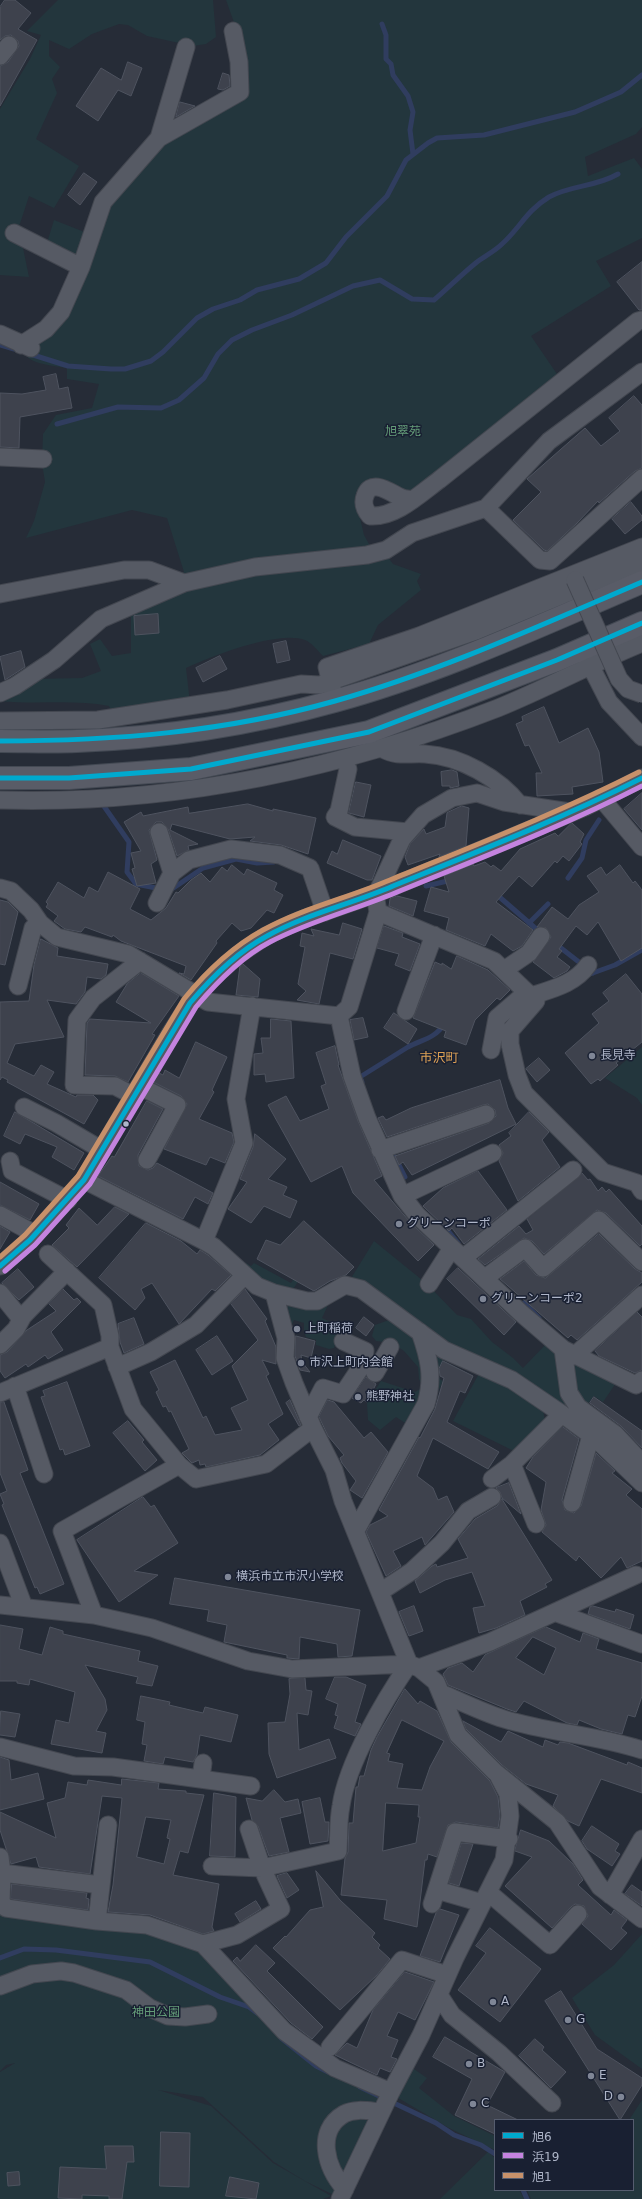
<!DOCTYPE html>
<html>
<head>
<meta charset="utf-8">
<style>
	body { margin:0 }
	#map { position:relative; width:642px; height:2199px; overflow:hidden; background:#262c37; font-family:"DejaVu Sans","Noto Sans JP",sans-serif }
	canvas { display:block }
	.legend { position:absolute; left:494px; top:2119px; width:140px; height:72px; box-sizing:border-box; background:#192032; border:1px solid #555c6e; margin:0; padding:5px 7px; list-style:none; font-size:12px; color:#afb6c9 }
	.legend li { display:flex; align-items:center; gap:8px; height:20px }
	.legend b { width:20px; border:1px solid #555c6e }
</style>
</head>
<body>
<div id="map">
<canvas width="642" height="2199"></canvas>
<ul class="legend">
<li><b style="height:5px;background:#00a9ce"></b>旭6</li>
<li><b style="height:5px;background:#c483df"></b>浜19</li>
<li><b style="height:5px;background:#c7916a"></b>旭1</li>
</ul>
</div>
<script>
const ctx = document.querySelector('canvas').getContext('2d');
ctx.lineJoin = 'round';
function fillPath(path, color) { ctx.fillStyle = color; ctx.fill(path, 'evenodd'); }
function trace(path, color, width, dash) { ctx.strokeStyle = color; ctx.lineWidth = width; ctx.lineCap = dash ? 'butt' : 'round'; ctx.setLineDash(dash || []); ctx.stroke(path); }
function write(font, color, halo, rows, align = 'center') {
  ctx.font = font + ' "DejaVu Sans","Noto Sans JP",sans-serif'; ctx.lineWidth = 3; ctx.setLineDash([]); ctx.textBaseline = 'middle'; ctx.strokeStyle = halo; ctx.fillStyle = color; for (const [text, x, y, turn = 0] of rows) {
    ctx.save(); ctx.translate(x, y); ctx.rotate((+turn || 0) * Math.PI / 180); ctx.textAlign = isNaN(turn) ? turn : align; if (halo) ctx.strokeText(text, 0, 0); ctx.fillText(text, 0, 0); ctx.restore();
  }
}
fillPath(new Path2D(`
	M58 0H213L216 37 206 44 193 46 147 36 128 25 119 24 92 34 69 49 49 40V56L60 67 52 79 57 93 36 139 79 166 54 208 29 196 16 236 23 248 29 277 0 275V109L30 59 41 35 27 31Z
	M226 0H642V127L636 134 585 157 588 176 634 158 642 169V238L596 261 611 286 531 336 559 377 414 490H400L380 480 357 506 364 535 370 546 387 556 393 564 421 574 417 581 421 590 378 625 369 644 323 656C318 651 311 642 305 640 278 630 212 656 186 668L190 703 113 714 109 706C73 699 37 705 0 701L31 679 82 678 101 671 90 644 100 639 112 656 131 653V600L184 572 167 518 132 510 26 538 34 521 45 482 42 463 43 434 56 415 92 408 99 384 67 379V368C51 365 26 365 22 348L65 319 80 291 107 208 162 143 213 117 247 95 236 28Z
	M54 220 87 233 77 261 46 246Z
	M642 1047V1105L637 1098 605 1078Z
	M374 1241 427 1284 457 1315 471 1319 492 1342 513 1358 523 1368 549 1341 562 1355 573 1404 568 1411 481 1363 476 1374 444 1359 434 1375 443 1381 419 1432 396 1417 380 1430 368 1420 367 1403 381 1381 415 1392 423 1387 419 1379 418 1367 404 1351 392 1343 376 1341 372 1336 375 1325 389 1320 350 1280Z
	M241 1260 251 1266 254 1263 291 1283 300 1269 304 1272 292 1291 270 1288Z
	M280 1299 316 1305H328L322 1318 341 1327 334 1348 329 1349 316 1345V1340L306 1337 304 1332V1323L294 1320 289 1332Z
	M569 1360 616 1383 603 1402 594 1396 585 1407 579 1401Z
	M481 1370 543 1409 545 1422 516 1452 453 1421Z
	M0 1910 147 1929 203 1948 253 2000 385 2095 336 2196 305 2181 274 2162 203 2097 158 2090 211 2106 273 2163 331 2196 323 2199H0V2072L15 2063 6 2065 0 2071Z
	M642 1934V2069L595 2035 572 1998 614 1965Z
	M411 2067 427 2078 419 2088 454 2116 495 2136V2150L449 2128 395 2096Z
	M642 2100V2199H531L527 2190H633V2120H629Z
	M488 2152 495 2158V2190H519L524 2199H440Z`), '#23363d');
trace(new Path2D(`
	M382 24 386 35V59L391 64 393 75 408 96 413 112 410 130 413 154
	M0 345 14 349
	M30 354 68 366 111 369H125L151 361 163 352 197 318 213 309 240 300 257 290 299 279 326 263 346 237 387 196 406 160 428 143 437 138 484 135 575 112 621 92 642 75
	M57 424 118 407 161 408 179 400 204 378 218 354 232 340 252 330 292 315 353 286 380 280 412 299 434 300C448 288 462 274 477 262 485 256 495 251 502 244 520 228 526 211 549 197 571 185 596 187 618 174
	M101 802 129 842 127 872 136 884 161 889
	M568 878 582 858 586 840 599 820
	M426 886 452 880
	M169 891 203 868 236 859 257 863 274 862
	M496 894 534 927 593 973
	M529 923 548 904
	M590 974 615 965 642 950
	M362 1082 360 1077C376 1067 392 1057 408 1047 421 1040 436 1038 444 1024
	M395 1157 405 1177
	M449 1232 458 1243
	M524 1303 539 1318
	M0 1958 24 1949 56 1950 150 1962 220 1997 249 2007 257 2013
	M281 2038 316 2066 328 2072
	M360 2087 436 2123 454 2135 481 2145 495 2154
	M523 2190 527 2199`), '#303d5f', 5);
const building = new Path2D(`
	M5 0H15L31 13 18 29 37 40 0 106V66L8 62 19 46 18 41 11 35 5 36 0 40V7Z
	M128 62 142 68 131 96 118 90 98 121 76 106 101 68 121 80Z
	M223 73 229 75 230 86 223 90 218 89Z
	M180 102 195 106 176 117Z
	M84 173 97 182 80 205 68 195Z
	M642 262V310H639L617 282Z
	M56 374 59 389 68 387 72 408 20 417 19 448 0 447V393L22 394 46 390 43 377Z
	M634 396 642 405V468L635 471 599 503 598 501 577 523 547 551 544 550 513 520 541 492 527 479 585 428 601 446 620 431 609 418Z
	M631 502 642 516V520L625 534 612 519Z
	M158 614 159 633 135 635 134 616Z
	M286 641 290 660 277 663 273 644Z
	M21 651 25 667 5 680 0 657Z
	M220 656 227 669 203 682 196 668Z
	M544 707 559 743 588 728 599 752 603 782 572 787 573 794 537 796 536 773H542L529 745 525 746 516 724 523 721 522 717Z
	M452 770 457 772 459 786 450 788V786H442L441 772Z
	M356 782 371 785 364 817 349 813Z
	M642 793V830L624 809Z
	M248 804 273 811V809L316 818 308 854 281 845 250 841 255 837 230 839 172 824 170 830 198 844 188 846 189 850 177 856 168 829 162 822H156L149 830 157 860 151 864 156 883 137 886 132 869 135 868 131 853 141 851 124 822 141 812 143 816 188 807 189 813Z
	M462 806 469 808 466 846 439 857 440 854 408 865 405 857 410 844 424 829 426 834 445 827 447 813Z
	M572 823 584 834 580 842 582 844 569 861 563 856 557 863 555 861 532 887 519 876 496 902 533 930 522 946 513 951 491 934 485 946 446 930 449 918 424 911 431 887 449 892 444 876 473 864 474 866 485 862 491 867 493 865 501 871 520 849 555 833 558 836Z
	M343 840 381 856 372 880H367L327 863 332 851 337 854Z
	M232 865 244 875 247 869 277 883 274 890 283 895 274 913 267 910 251 928 241 931 232 923 216 941 217 943 191 980 179 973 184 974 186 966 121 941 113 935 112 937 85 927 81 932 65 929 54 921 58 916 46 907 48 904 46 902 58 882 84 898 89 887 98 892 108 872 140 889 130 909 151 920 166 908 176 892 178 893 191 880 201 873 210 882 222 867 227 871Z
	M620 865 633 883 635 881 642 890V948L621 961 598 922 587 935 576 926 559 949 562 951 557 957 570 967 567 971 554 978 533 962 551 937 546 928 537 927 552 907 568 919 579 905 599 892 587 876 601 867 606 875Z
	M397 896 417 901 413 916 389 906 390 899Z
	M0 900 8 902 18 912 5 965 0 964Z
	M343 923 362 929 353 959 330 953 319 1004 297 1000 306 991 298 984 305 947 300 946 302 933 314 936 311 929 339 935Z
	M384 926 403 933 402 937 420 944 410 971 395 965 399 954 377 948Z
	M41 939 58 948 57 956 108 964 106 975 101 979 87 977 85 992 76 1004 47 1000 64 1037 15 1044 7 1063 34 1076 41 1065 54 1072 47 1084 76 1097 77 1095H93L98 1100 84 1124 7 1082 8 1080 2 1077 0 1080V1002L29 1001 34 965Z
	M457 956 488 970 510 990 500 1000 497 998 475 1020 466 1045 444 1037 446 1031 413 1018 435 962 442 965V963L451 969Z
	M243 964 260 979 258 997 236 995 240 966Z
	M141 973 179 996 152 1034 155 1035 128 1082 115 1076 85 1075 87 1023 90 1019 151 1023 116 1002 127 984Z
	M626 974 642 994V1042L616 1063 618 1065 600 1081 598 1079 591 1084 565 1053 599 1023 592 1014 609 1001 603 993Z
	M394 1013 417 1029 408 1044 384 1028Z
	M363 1018 368 1037 354 1040 350 1020Z
	M271 1019 291 1021 294 1078 266 1082 265 1074 254 1075V1054L263 1053 261 1038H270Z
	M196 1042 227 1057 212 1090 214 1092 199 1119 232 1133 234 1142 225 1163 210 1157 206 1165 164 1149 187 1104 181 1096 153 1082 159 1073 163 1075 165 1070 179 1078Z
	M335 1046 339 1065H338L358 1121 382 1176 374 1180 410 1222 434 1245 418 1261 353 1193 342 1166 311 1182 268 1105 286 1096 300 1121 329 1109 321 1086 326 1084 316 1053Z
	M539 1058 550 1070 537 1082 526 1069Z
	M500 1080 508 1108 516 1124 412 1175 403 1162 399 1165 395 1156 489 1123 496 1116 495 1110 488 1104 483 1105 387 1137 378 1118 383 1116 386 1120 411 1108Z
	M147 1101 163 1109 138 1155 139 1166 148 1170 153 1168 157 1163 213 1193 208 1204 195 1197 183 1219 98 1176 112 1156 114 1157Z
	M15 1112 84 1153 74 1170 52 1157 57 1147 25 1134 20 1144 4 1136Z
	M529 1112 549 1132 542 1140 560 1167 518 1201 499 1161 503 1153 499 1145 511 1136 509 1133Z
	M255 1134 286 1159 268 1179 287 1187 283 1195 297 1201 290 1218 264 1206 251 1223 228 1209 247 1182 240 1179 253 1147Z
	M478 1171 507 1210 464 1244 452 1228 449 1231 423 1206 443 1188Z
	M582 1173 588 1180 590 1179 598 1191 602 1187 606 1192 609 1189 642 1226V1244L640 1246 606 1213 597 1210 544 1254 532 1241 524 1238 485 1265 478 1259 519 1226 526 1234 533 1230 527 1219Z
	M0 1182 39 1204 30 1220 0 1205Z
	M115 1207 129 1214 77 1267 52 1245 69 1228 66 1225 79 1208 97 1225Z
	M304 1221 354 1267 346 1275 330 1281 314 1291 257 1259 266 1240 280 1245Z
	M146 1223 181 1241 197 1254 200 1250 208 1255 231 1275 215 1291 212 1289 179 1324 152 1283 141 1289 145 1298 135 1310 99 1278Z
	M0 1226 10 1232 0 1249Z
	M599 1234 635 1269 642 1273V1282L577 1340 571 1335 568 1338 500 1279 524 1261 536 1275 545 1278Z
	M458 1268 516 1322 504 1335 447 1279Z
	M18 1269 34 1287 19 1300 2 1283Z
	M63 1289 74 1300 77 1298 81 1302 51 1332 63 1350 48 1359 45 1355 28 1367 26 1364 5 1378 0 1371V1355L7 1352 27 1330 56 1311 49 1304Z
	M245 1289 267 1319 265 1321 276 1347V1364L262 1360 269 1374 266 1376 283 1414 268 1424 279 1440 260 1455 206 1467 205 1464 200 1465 199 1460 192 1463 182 1453 189 1449 171 1411 169 1412 166 1406 163 1407 156 1392 159 1390 150 1372 175 1360 203 1418 206 1416 215 1435 242 1430 231 1408 248 1400 232 1366 258 1340 231 1304Z
	M637 1312 642 1317V1370L635 1373 599 1356 595 1351Z
	M364 1317 374 1325 366 1336 356 1328Z
	M134 1318 144 1344 124 1353 120 1342 118 1324Z
	M217 1336 233 1361 212 1375 196 1350Z
	M296 1336 315 1341 311 1358 301 1355 302 1362 310 1372 300 1370 295 1356Z
	M443 1361 473 1376 465 1393 460 1391 447 1422 499 1452 488 1469 433 1438 417 1476 433 1488 438 1500 447 1496 454 1512 425 1545 422 1537 393 1551 401 1566 386 1576 366 1532 370 1525 388 1516 379 1510 419 1437 420 1438 435 1409 444 1378 440 1376 439 1369Z
	M366 1377 376 1384 367 1402 364 1400 361 1403 352 1398Z
	M67 1382 90 1446 65 1455 63 1449 60 1450 41 1397 45 1396 43 1391Z
	M594 1397 642 1431V1448L621 1426 590 1403Z
	M290 1400 301 1425 299 1426 286 1403Z
	M328 1400 334 1402 364 1438 371 1432 388 1452 362 1498 350 1490 356 1481 342 1463 340 1458 344 1455 328 1436 319 1417Z
	M4 1402 28 1470 20 1473 64 1584 40 1594 37 1587 35 1588 2 1505 4 1504 0 1494 7 1491 0 1473V1403Z
	M128 1421 144 1440 142 1442 157 1460 145 1471 113 1433Z
	M563 1427 579 1439 562 1500 565 1510 574 1513 581 1506 596 1453 615 1471 612 1473 632 1489 626 1495 642 1509V1561L627 1568 621 1557 601 1578 579 1556 576 1561 542 1532 546 1525 541 1510 546 1482 526 1468 533 1457Z
	M509 1483 521 1514 502 1498 500 1492 496 1488Z
	M143 1497 151 1507 154 1505 178 1543 134 1571 158 1575 119 1602 77 1540Z
	M502 1499 552 1580 545 1584 547 1587 520 1601 525 1615 496 1628 479 1633 473 1608 485 1606 472 1572 445 1580 420 1593 415 1581 432 1566 436 1564 437 1567 468 1558 458 1539 475 1519 497 1506Z
	M175 1578 360 1610 352 1656 338 1657 337 1644 300 1637 299 1659 287 1658V1655L224 1642 227 1625 207 1621 209 1610 170 1604Z
	M414 1606 423 1631 409 1636 399 1612Z
	M593 1606 615 1612 616 1609 634 1615 630 1629 588 1614 590 1607Z
	M0 1625 23 1629 19 1649 42 1655 50 1627 63 1631V1634L140 1651 138 1661 158 1666 152 1686 136 1683 138 1677 85 1665 105 1699 107 1710 96 1731 106 1733 102 1753 51 1744 56 1720 69 1723 75 1692 30 1679 29 1685 17 1683V1681H0Z
	M546 1627 580 1642 583 1633 599 1639 596 1649 642 1663V1696L635 1717 628 1715 622 1734 601 1729 579 1720 577 1725 567 1723 524 1701 516 1712 507 1709 448 1685 443 1674 448 1668 462 1663 473 1672 485 1655ZM533 1637 556 1648 544 1675 516 1658Z
	M335 1677H346L366 1685 355 1722 361 1724 355 1736 334 1728 338 1716 335 1715 338 1704 326 1699Z
	M305 1678 306 1690 312 1691 308 1715 297 1713 299 1750 329 1739 336 1758 277 1778 269 1754 268 1723 285 1722 290 1694 289 1679Z
	M405 1689 418 1704 420 1701 437 1711 451 1742 490 1781 498 1797 500 1816 498 1828 456 1822 448 1825 437 1857 428 1854 427 1860H425L417 1927 384 1919 387 1900 341 1895 345 1858 348 1852 349 1823H353L356 1787H358L360 1776H364L371 1750 377 1737ZM402 1720 444 1741 430 1767 422 1790 397 1788 403 1764 388 1761 390 1754 387 1753ZM386 1803 419 1805 418 1817H420L416 1843 383 1851Z
	M141 1696 170 1702 169 1705 203 1713 205 1707 238 1715 231 1742 200 1735 197 1755 193 1762 165 1757 163 1764 144 1761 147 1745 142 1744 145 1722 137 1720Z
	M1 1711 20 1714 15 1737 0 1735Z
	M463 1721 501 1742 508 1731 543 1747 545 1740 558 1745 560 1742 568 1743 627 1765 628 1762 642 1768V1793L601 1779 579 1826 568 1821 553 1806 558 1795 526 1784 502 1765 466 1729Z
	M0 1757 9 1760 11 1780 38 1773 44 1799 0 1810Z
	M122 1779 159 1783 158 1789 186 1791V1793L204 1795 188 1853 180 1851 173 1875 219 1884 212 1927 214 1931 203 1934 150 1915 108 1912 113 1885 122 1798 102 1796 90 1874 39 1867 36 1857 11 1864 0 1830V1812L56 1838 47 1803 65 1798 68 1782 87 1785 88 1780 121 1785ZM146 1817 171 1820 167 1838 170 1839 164 1864 137 1857Z
	M274 1790 285 1802 298 1799 301 1813 280 1818 289 1852 269 1856 258 1826 252 1820 246 1798 262 1801Z
	M214 1793 236 1797 235 1857 210 1856Z
	M320 1798 325 1822H329L328 1841 310 1844 302 1802Z
	M592 1826 619 1844 615 1851 620 1854 612 1866 587 1849 582 1841Z
	M521 1830 549 1841 573 1864 583 1880 578 1885 611 1915 614 1910 627 1920 621 1928 627 1933 611 1950 582 1924 588 1916 584 1906 575 1904 571 1907 552 1928 505 1886 532 1857 515 1851Z
	M462 1843 473 1844 459 1886 449 1883Z
	M316 1871 340 1900 375 1933 372 1937 380 1945 378 1948 390 1959 377 1975 340 2010 273 1948 285 1936 286 1937 310 1910 323 1907Z
	M287 1873 299 1890 287 1898 277 1876Z
	M12 1884 87 1893 86 1898 89 1899 88 1910 11 1899Z
	M632 1885 642 1892V1906L625 1894Z
	M256 1901 261 1909 240 1922 235 1914Z
	M440 1909 459 1915 440 1962 420 1956 436 1913Z
	M490 1928 541 1969 500 2022 458 1990 486 1953 476 1946Z
	M256 1945 275 1963 267 1971 323 2027 312 2039 291 2023 233 1961 237 1957 240 1961Z
	M405 1972 434 1982 415 2020 398 2012 387 2036 398 2040 391 2057 397 2059 390 2072 380 2068 377 2075 335 2055 347 2043 357 2048 373 2010Z
	M561 1991 597 2049 642 2078V2085L620 2120 545 2001Z
	M445 2037 505 2072 487 2105 518 2120H495V2134L455 2115 472 2079 433 2057Z
	M535 2039 544 2047 542 2050 566 2072 551 2088 519 2056Z
	M161 2132 190 2133 189 2187 160 2186Z
	M105 2146H133L134 2162H127L122 2199H109V2196L82 2195V2199L58 2198 60 2167 106 2169Z
	M19 2172 20 2185 8 2186 7 2173Z
	M230 2177 259 2183 256 2199 226 2196Z`);
fillPath(building, '#3e424d');
trace(building, '#4e535f', 1);
const minor = new Path2D(`
	M0 56 9 45
	M159 138 186 47
	M14 233 81 267
	M0 334 31 348
	M21 345 46 329 61 312 81 267 103 202 159 138 240 92 239 62 233 31
	M0 457 43 459
	M412 500C408 499 404 499 400 497 391 493 371 477 365 496 362 504 365 510 370 516 395 518 420 494 439 480L638 321 642 320
	M486 508 540 560 550 561 642 478
	M0 594 124 570H149L184 583
	M586 657 609 702 642 737
	M333 692 327 667 419 636 642 547
	M0 693 15 686 54 660 101 619 184 583 255 567 367 555 386 550 412 533 486 508 549 441 642 372
	M0 721 98 720 227 700 301 684 320 685 476 631 642 562
	M383 749C397 757 409 753 425 754 460 756 499 778 520 805
	M348 769 339 811 335 817 355 827 408 832
	M601 798 642 847
	M0 800C172 805 338 770 498 708 547 688 593 663 642 643
	M159 832 172 873
	M0 888 11 891 31 910 40 923 57 937 128 954 208 1002 339 1016
	M377 893 402 839 423 815 452 798 477 793 504 802 570 812
	M375 894 378 912 349 1007 339 1016 352 1076 367 1118 402 1196 417 1215 521 1313 563 1349 636 1385 642 1380
	M157 903 172 873 189 860 231 849 280 855 310 868 325 912
	M378 912 494 961 536 1001 510 1031V1044L517 1075 524 1093 603 1172 637 1183 642 1191
	M504 970 529 953 541 936
	M18 986 33 928 40 923
	M531 996C552 989 575 984 588 965
	M406 1011 434 935
	M491 1050 497 1018 527 992
	M139 1086 177 1105 147 1160
	M134 1096 115 1086 74 1085 77 1020 93 998 140 961
	M24 1107 56 1123 102 1150
	M380 1150 486 1114
	M10 1161 12 1171 68 1200
	M84 1180 204 1241 214 1247 257 1286 274 1293 286 1338 285 1358 294 1383 313 1428 334 1470 343 1501 409 1664C385 1699 347 1763 341 1806 338 1821 339 1836 338 1851L262 1868 212 1866
	M402 1196 493 1153
	M0 1215 35 1234
	M204 1241 244 1143 236 1099 252 1006
	M48 1254 103 1305 110 1336V1347
	M463 1258 573 1170
	M0 1266 30 1240 84 1180 170 1034 190 1003 209 981 238 955 266 936 298 921 375 894 585 807 642 778
	M485 1278 525 1248 543 1268 599 1220 642 1262
	M429 1284 452 1248
	M0 1293 21 1319
	M274 1293 307 1301H317L345 1285 361 1289 444 1350 512 1380 562 1414
	M0 1345 16 1329 23 1316 67 1271
	M563 1349 569 1393 578 1407 615 1434 642 1463
	M574 1356 642 1295
	M117 1367 151 1352 196 1325 245 1275
	M375 1373 390 1347
	M15 1386 44 1474
	M0 1393 110 1347 133 1409 179 1465 62 1531 94 1615
	M308 1417 323 1388 343 1394 363 1364 365 1351 343 1341
	M512 1464 536 1524
	M179 1465 196 1479 266 1464 313 1428
	M492 1479 512 1464 562 1414 596 1439 642 1483
	M572 1503 591 1435
	M356 1530 426 1404C434 1377 429 1358 420 1332
	M0 1543 24 1607
	M380 1592 412 1571 442 1543 468 1511 492 1497
	M0 1605 94 1615 152 1628 248 1661 292 1669 409 1664 419 1668 436 1682 458 1735 495 1772 557 1822 600 1887 642 1919
	M557 1613 642 1644
	M419 1668 490 1642 636 1575
	M441 1693C462 1702 482 1712 504 1719 549 1733 597 1735 642 1750
	M0 1747 74 1766 113 1767 251 1786
	M201 1778 203 1763
	M0 1857 2 1873 1 1902 6 1908 97 1921 147 1925 203 1944 284 2031 335 2068 391 2092
	M2 1873 101 1885
	M437 1890 482 1903
	M488 1892 550 1945 578 1914
	M610 1895 642 1839
	M432 1904 455 1832 509 1839
	M97 1921 108 1825
	M203 1944 237 1935 281 1909 262 1868 249 1829
	M0 1986 32 1974 61 1971 74 1973 126 1990 150 2008 168 2016 185 2017 208 2014
	M439 1995 452 2015 499 2053 552 2103
	M330 2047 402 1960 447 1975
	M345 2189C326 2168 315 2131 344 2114 355 2108 369 2111 381 2112
	M340 2199 391 2092 421 2035 455 1958 504 1860 510 1816 508 1794 499 1777`);
const major = new Path2D(`
	M0 741C26 741 52 742 77 741 164 738 252 724 335 701 441 672 541 625 642 582
	M0 778H69L191 769 369 732 557 660 642 623`);
trace(minor, '#434750', 19);
trace(major, '#434953', 24);
trace(minor, '#565a64', 17);
trace(major, '#595c67', 22);
const minorBridge = new Path2D(`
	M575 580 619 679 628 689 642 694`);
trace(minorBridge, '#434750', 19, []);
trace(minorBridge, '#565a64', 17);
trace(new Path2D(`
	M0 741C114 741 225 732 335 701 441 671 541 625 642 582
	M0 778H69L191 769 369 732 557 660 642 623
	M0 1266 30 1240 84 1180 190 1003C212 977 237 952 267 936 306 914 352 904 393 886 477 852 561 819 642 778`), '#00a9ce', 5);
trace(new Path2D(`
	M5 1271 35 1245 90 1184 196 1007C217 982 241 957 270 942 310 921 354 910 395 893 478 859 562 827 642 786`), '#c483df', 5);
trace(new Path2D(`
	M0 1257 25 1235 78 1176 184 999C206 972 232 947 263 930 303 908 348 898 390 880 473 846 558 813 639 772`), '#c7916a', 5);
for (const [x, y, r, color] of [
	[592,1056,4,"#7f8696"],
	[126,1124,3.5,"#afb6c9"],
	[399,1224,4,"#7f8696"],
	[483,1299,4,"#7f8696"],
	[297,1329,4,"#7f8696"],
	[301,1363,4,"#7f8696"],
	[358,1397,4,"#7f8696"],
	[228,1577,4,"#7f8696"],
	[493,2002,4,"#7f8696"],
	[568,2020,4,"#7f8696"],
	[469,2064,4,"#7f8696"],
	[591,2076,4,"#7f8696"],
	[621,2097,4,"#7f8696"],
	[473,2104,4,"#7f8696"]
]) { const dot = new Path2D(); dot.arc(x, y, r, 0, 2 * Math.PI); ctx.fillStyle = color; ctx.fill(dot); trace(dot, '#192032', 1.5); }
write('12px', '#649c78', '#192032', [
	["旭翠苑",403,432],
	["神田公園",156,2013]
]);
write('12px', '#afb6c9', '#192032', [
	["長見寺",600,1056],
	["グリーンコーポ",407,1224],
	["グリーンコーポ2",491,1299],
	["上町稲荷",305,1329],
	["市沢上町内会館",309,1363],
	["熊野神社",366,1397],
	["横浜市立市沢小学校",236,1577],
	["A",501,2002],
	["G",576,2020],
	["B",477,2064],
	["E",599,2076],
	["D",613,2097,"right"],
	["C",481,2104]
], 'left');
write('13px', '#dea155', '#192032', [
	["市沢町",439,1059]
]);
</script>
</body>
</html>
